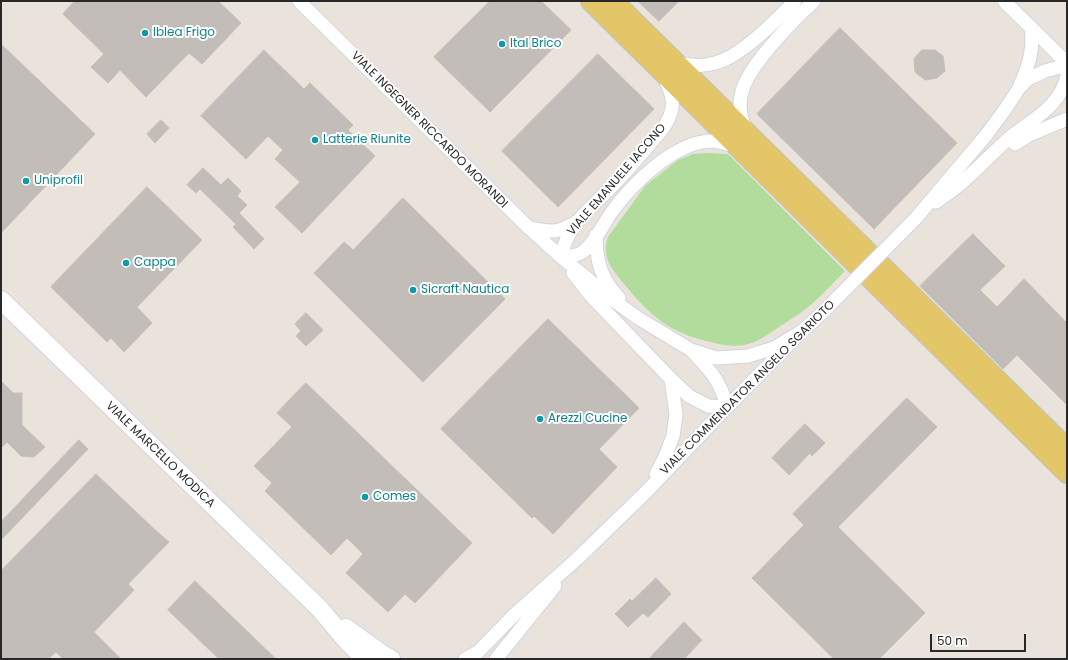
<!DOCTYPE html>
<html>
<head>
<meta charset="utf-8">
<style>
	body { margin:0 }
	#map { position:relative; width:1068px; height:660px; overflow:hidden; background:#eae3db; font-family:Poppins,sans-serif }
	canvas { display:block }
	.frame { position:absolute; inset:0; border:2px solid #282828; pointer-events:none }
	.scale { position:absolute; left:930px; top:634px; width:96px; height:18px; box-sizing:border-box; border:2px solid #282828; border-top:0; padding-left:5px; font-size:12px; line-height:14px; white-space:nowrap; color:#282828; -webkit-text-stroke:3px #fff; paint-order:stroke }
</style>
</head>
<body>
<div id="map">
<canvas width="1068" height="660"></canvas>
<div class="frame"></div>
<div class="scale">50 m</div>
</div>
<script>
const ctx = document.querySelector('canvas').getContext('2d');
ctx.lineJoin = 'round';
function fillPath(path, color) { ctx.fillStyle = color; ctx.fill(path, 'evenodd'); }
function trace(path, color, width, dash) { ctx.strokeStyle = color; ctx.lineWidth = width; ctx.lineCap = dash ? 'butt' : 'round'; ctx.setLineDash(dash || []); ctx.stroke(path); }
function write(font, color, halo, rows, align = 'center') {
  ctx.font = font + ' Poppins,sans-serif'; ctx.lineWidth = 4; ctx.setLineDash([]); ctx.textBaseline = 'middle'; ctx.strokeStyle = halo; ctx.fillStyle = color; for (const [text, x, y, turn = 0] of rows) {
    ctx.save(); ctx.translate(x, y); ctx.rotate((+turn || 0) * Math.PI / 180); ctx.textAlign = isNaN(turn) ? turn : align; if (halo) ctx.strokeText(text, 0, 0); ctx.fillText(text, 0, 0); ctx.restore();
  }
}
fillPath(new Path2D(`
	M708 153 728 154 845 271C835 281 826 291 815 301 804 312 789 320 776 329 766 336 756 343 744 345 733 347 721 345 711 342 670 333 651 317 625 285 612 269 601 258 608 237L645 186 655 178 678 160 693 154Z`), '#b2dc9c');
const building = new Path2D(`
	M75 1H218L241 23 202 64 189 53 146 97 120 70 108 83 91 67 104 54 63 14Z
	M490 1H541L571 30 490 112 434 57Z
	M638 1H679L659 21Z
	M840 28 957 143 874 229 757 114Z
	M1 44 95 134 1 233Z
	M264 50 304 89 310 83 353 125 348 130 375 156 302 233 275 207 300 182 275 159 283 150 268 136 246 159 201 116Z
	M922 50H935L943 56 945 71 937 78 925 80 915 72 914 59Z
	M598 54 654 109 558 207 502 151Z
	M161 120 169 128 155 143 147 134Z
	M203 168 221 185 228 178 241 191 237 196 247 205 239 213 264 239 254 249 233 227 236 224 200 189 196 193 187 185Z
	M147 187 202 240 137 307 152 323 124 352 111 338 107 342 51 287Z
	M403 198 505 299 423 382 314 273 344 242 353 250Z
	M973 234 1005 266 980 290 997 307 1024 279 1067 323V405L1017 355 1003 369 920 286Z
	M306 313 323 330 306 346 296 336 301 331 295 324Z
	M548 319 639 408 599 449 617 467 553 534 534 516 532 518 441 429Z
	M1 381 13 393H22V425L45 447 34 457 21 456 7 442 1 448Z
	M306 383 472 543 415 603 405 594 388 612 346 573 363 554 347 538 331 555 265 491 272 483 254 466 292 427 277 413Z
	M907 398 937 427 838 527 925 613 879 659H834L752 578 804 525 793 514Z
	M805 424 825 443 812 456 810 453 789 475 772 458Z
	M79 440 88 449 1 540V522Z
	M96 474 153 528 169 542 128 584 134 590 94 632 121 659H63L56 652 48 659H1V571Z
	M656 578 671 594 648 617 643 613 628 627 615 614 630 599 632 601Z
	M195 581 276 659H219L168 610Z
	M684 622 702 640 684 659H649Z`);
fillPath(building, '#c2bdb8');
trace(building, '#c4bfb5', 1);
const street = new Path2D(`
	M299 1 529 228 561 257 587 278 606 295 638 318 691 350 716 358 748 356 774 348 802 331
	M1004 1 1067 63
	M676 62C689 66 702 67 715 63 741 57 776 20 795 1
	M1020 85C1029 65 1034 50 1031 27
	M746 129C730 97 749 72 769 48 783 31 798 16 814 1
	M1015 144 1029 135 1067 119
	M936 202C946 195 957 188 966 179 980 166 994 152 1008 139 1031 120 1061 107 1067 75
	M916 218 987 134 1006 108 1019 88 1028 79 1045 71 1067 65
	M529 228C550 232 557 234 576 222
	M596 235C596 261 601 279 619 298
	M561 257C568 221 595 206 618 180 634 163 649 145 664 127 676 108 674 98 665 79
	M561 257C567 256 576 256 581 253 593 246 603 225 611 213 631 185 673 143 710 141 719 141 728 144 736 147
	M573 273 590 295 671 379 676 414 673 436 665 457 656 474
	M671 379 689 396 708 406 727 407C720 379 710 371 691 350
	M465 659 478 652 515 614 578 558 647 491 727 407 802 331 822 313
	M496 659 555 586`);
const secondary = new Path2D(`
	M1 300 320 609 346 640 365 659
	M346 628 382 654 391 659`);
const primary = new Path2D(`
	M591 1 1067 473
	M613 1 1067 449`);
trace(street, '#d1d4e0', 15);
trace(secondary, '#d1d4e0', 20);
trace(primary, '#c3c3c3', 22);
trace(street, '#fff', 13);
trace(secondary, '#fff', 18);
trace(primary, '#e3c667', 20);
const streetBridge = new Path2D(`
	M822 313 916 218`);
trace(streetBridge, '#d1d4e0', 15, []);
trace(streetBridge, '#fff', 13);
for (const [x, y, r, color] of [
	[145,33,4,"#0f9aa8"],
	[502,44,4,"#0f9aa8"],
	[315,140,4,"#0f9aa8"],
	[26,181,4,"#0f9aa8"],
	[126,263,4,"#0f9aa8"],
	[413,290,4,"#0f9aa8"],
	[540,419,4,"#0f9aa8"],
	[365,497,4,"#0f9aa8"]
]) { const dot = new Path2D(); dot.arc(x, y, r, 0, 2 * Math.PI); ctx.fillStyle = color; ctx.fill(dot); trace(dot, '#fff', 1.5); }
write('12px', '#0d838f', '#fff', [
	["Iblea Frigo",153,33],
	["Ital Brico",510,44],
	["Latterie Riunite",323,140],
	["Uniprofil",34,181],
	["Cappa",134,263],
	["Sicraft Nautica",421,290],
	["Arezzi Cucine",548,419],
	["Comes",373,497]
], 'left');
write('12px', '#282828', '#fff', [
	["VIALE INGEGNER RICCARDO MORANDI",429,130,45],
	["VIALE EMANUELE IACONO",617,180,-49],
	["VIALE COMMENDATOR ANGELO SGARIOTO",748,388,-45],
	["VIALE MARCELLO MODICA",160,455,44]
]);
</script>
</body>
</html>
